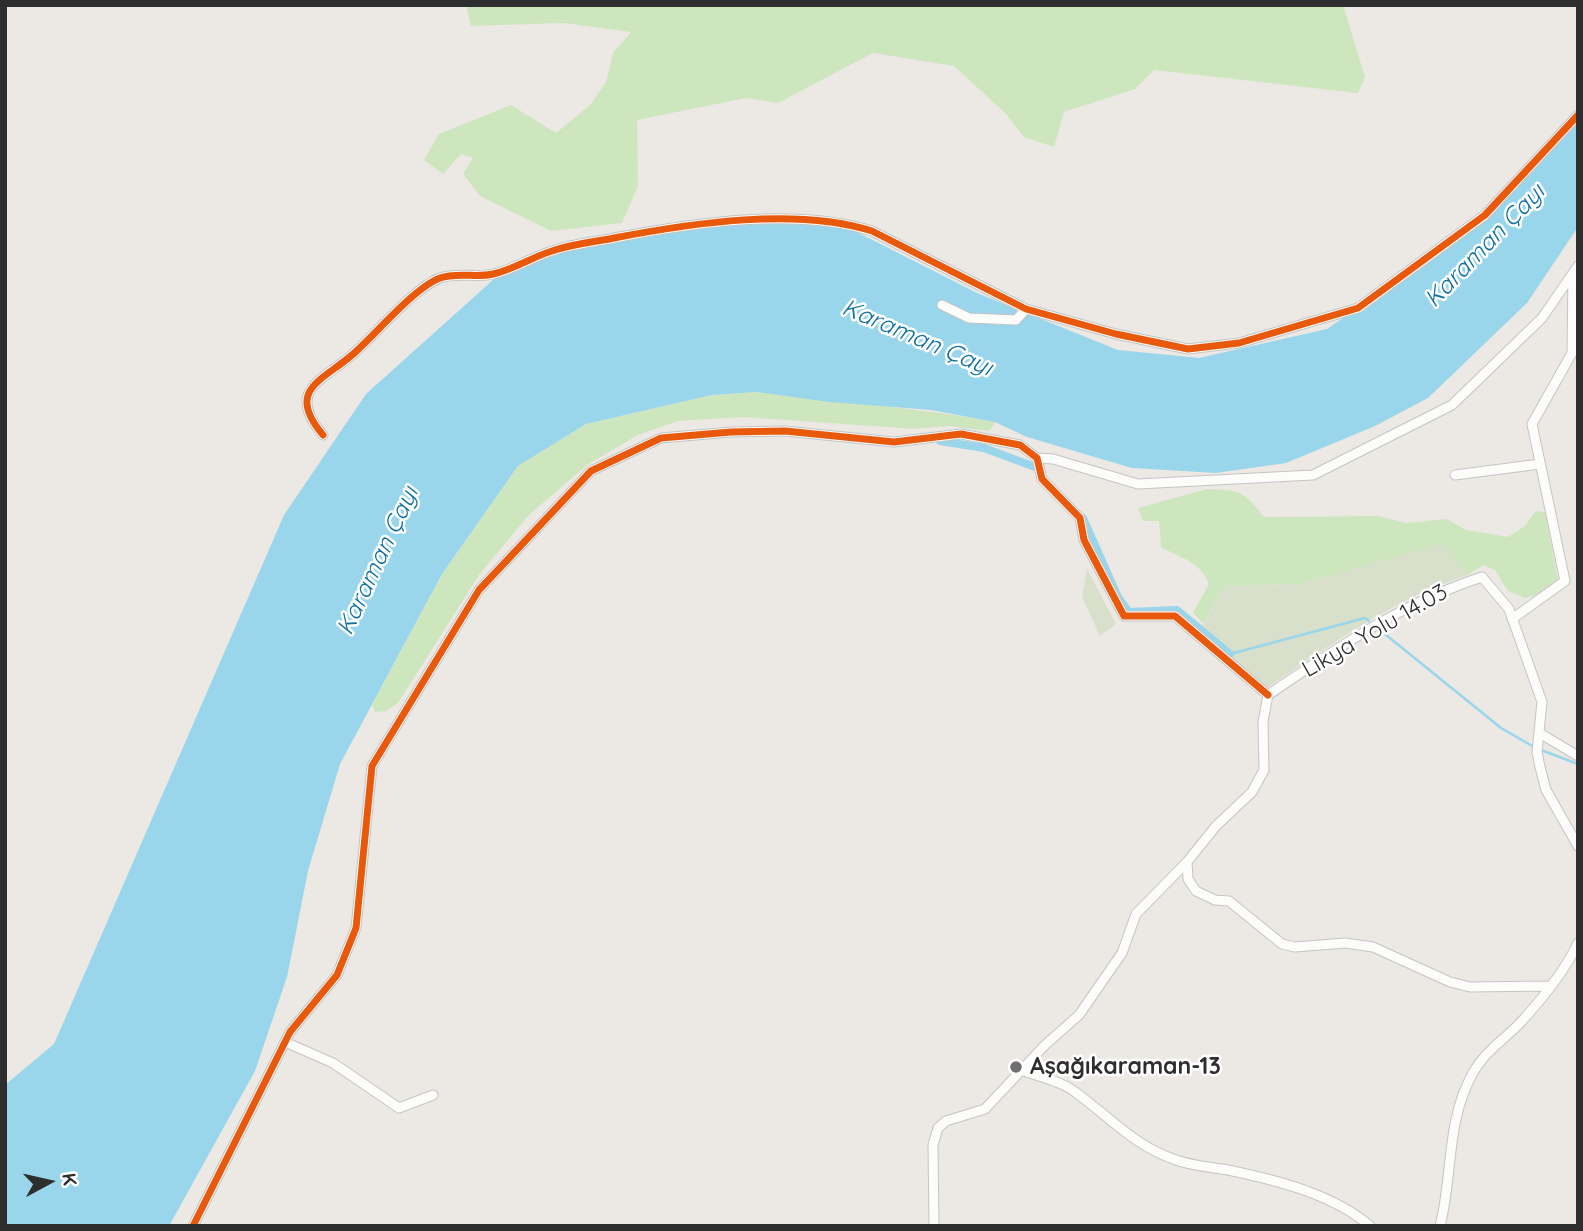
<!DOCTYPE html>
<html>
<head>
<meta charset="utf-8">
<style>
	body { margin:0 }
	#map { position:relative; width:1583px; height:1231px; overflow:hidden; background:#ece8e4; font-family:Quicksand,sans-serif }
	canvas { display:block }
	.frame { position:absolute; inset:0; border:7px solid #2e2e2e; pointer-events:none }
	.north { position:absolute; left:14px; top:1147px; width:70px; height:70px; -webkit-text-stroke:5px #fff; paint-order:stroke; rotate:82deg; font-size:19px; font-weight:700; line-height:28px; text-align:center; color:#2e2e2e }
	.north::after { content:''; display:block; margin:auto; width:24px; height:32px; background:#2e2e2e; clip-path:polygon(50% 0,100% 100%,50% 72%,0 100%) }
</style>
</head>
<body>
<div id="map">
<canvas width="1583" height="1231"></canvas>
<div class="frame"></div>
<div class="north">K</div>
</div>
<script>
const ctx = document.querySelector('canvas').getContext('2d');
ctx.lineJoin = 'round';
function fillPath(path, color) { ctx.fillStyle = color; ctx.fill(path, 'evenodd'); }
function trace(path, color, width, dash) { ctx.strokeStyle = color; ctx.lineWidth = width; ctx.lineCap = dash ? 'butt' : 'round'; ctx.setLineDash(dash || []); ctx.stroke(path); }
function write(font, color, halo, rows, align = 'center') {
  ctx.font = font + ' Quicksand,sans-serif'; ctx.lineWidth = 5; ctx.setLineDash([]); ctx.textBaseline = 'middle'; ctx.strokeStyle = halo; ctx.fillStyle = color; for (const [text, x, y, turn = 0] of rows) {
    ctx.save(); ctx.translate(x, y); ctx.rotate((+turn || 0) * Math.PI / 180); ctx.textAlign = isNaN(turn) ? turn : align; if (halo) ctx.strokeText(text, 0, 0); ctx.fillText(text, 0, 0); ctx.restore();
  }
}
fillPath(new Path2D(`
	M466 5H1343L1365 77 1358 93 1154 70 1135 89 1064 112 1054 147 1024 137 1006 114 954 66 873 53 778 103 746 98 637 120 638 186 622 223 551 231 480 196 463 174 473 158 461 154 443 174 424 160 439 134 511 105 556 133 590 105 606 82 613 53 631 32 564 23 471 26Z
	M756 392C836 403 916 407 996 422L989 431 948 426 914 429 743 417 678 421 638 435 587 465 528 516 479 575 398 703 386 711 375 712 372 705 442 574 518 466 586 424 712 395Z
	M1207 489C1240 490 1244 491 1264 517L1378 516 1406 523 1447 519 1466 530 1508 537 1525 526 1535 511 1545 512 1558 580 1542 593 1525 598 1508 591 1495 570 1483 565 1468 575 1442 545 1300 584 1226 586 1203 623 1193 613 1209 584C1200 561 1182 559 1161 547L1159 521H1143L1138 508Z`), '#cee6be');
fillPath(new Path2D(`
	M1442 544 1468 575C1394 599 1331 644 1267 688L1198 632 1226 586 1300 584Z
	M1087 569 1116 624 1100 636 1082 597Z`), '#d8e0cc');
fillPath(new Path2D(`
	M1578 113V227L1527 303 1428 398 1375 426 1286 463 1216 473 1132 468 1027 437 995 422 931 410 830 402 756 392 712 395 586 424 518 466 442 574 340 764 308 871 287 977 255 1071 169 1226H5V1085L54 1044 284 515 366 394 494 279 577 244 749 217 843 225 979 294 1118 350 1199 358 1327 329 1472 230Z`), '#99d6ec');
trace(new Path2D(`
	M1380 630 1501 728 1534 747
	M1230 654 1365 618 1369 621
	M1541 750 1578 764`), '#99d6ec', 2.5);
trace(new Path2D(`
	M940 441 984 448 1035 467
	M1083 518 1118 597 1129 612 1177 610 1230 654`), '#99d6ec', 8);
const minor = new Path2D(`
	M942 305 969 318 1016 320 1026 309
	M323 435C285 390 322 381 352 355 374 336 415 287 440 278 456 272 476 278 493 274 513 270 532 257 552 251 572 244 594 242 614 238 692 223 796 207 872 231L1026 309 1116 334 1188 349 1239 343 1358 308 1485 215 1578 115
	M1037 458 1053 459 1138 484 1313 475 1452 405 1542 318 1573 273
	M1455 475 1540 464
	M1512 619 1565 581 1532 424 1572 353 1573 273 1578 266
	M1268 695C1337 648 1402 603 1482 577L1509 609 1542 702 1537 752 1540 767 1546 790 1578 846
	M1541 734 1578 756
	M1187 862 1188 879 1196 891 1215 900 1229 901 1282 944 1295 947 1345 943 1373 947 1450 982 1470 987 1549 986
	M285 1042 333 1063 399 1108 433 1095
	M1021 1070C1037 1076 1057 1080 1071 1089 1107 1114 1133 1146 1176 1160 1192 1166 1211 1167 1228 1170 1276 1180 1333 1194 1370 1226
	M193 1226 290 1032 337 975 356 928 372 766 479 590 591 471 661 438 731 432 785 431 894 442 961 434 1020 445 1037 458 1042 479 1080 518 1084 540 1124 616H1175L1268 695
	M934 1226 933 1145 938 1128 946 1121 985 1109 1045 1045 1079 1015 1122 953 1136 914 1187 862 1216 826 1252 792 1264 770 1263 722 1268 695
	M1440 1226C1453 1176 1446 1120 1473 1073 1484 1052 1505 1039 1521 1022 1542 999 1565 971 1578 943`);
trace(minor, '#c5c4c5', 11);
trace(minor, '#fcfcfb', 9);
trace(new Path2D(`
	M323 435C285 390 322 381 352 355 374 336 415 287 440 278 456 272 476 278 493 274 513 270 532 257 552 251 572 244 594 242 614 238 692 223 796 207 872 231L1026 309 1116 334 1188 349 1239 343 1358 308 1485 215 1578 115
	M193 1226 290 1032 337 975 356 928 372 766 479 590 591 471 661 438 731 432 785 431 894 442 961 434 1020 445 1037 458 1042 479 1080 518 1084 540 1124 616H1175L1268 695`), '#e8590c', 7);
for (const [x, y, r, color] of [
	[1016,1067,7,"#706f6e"]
]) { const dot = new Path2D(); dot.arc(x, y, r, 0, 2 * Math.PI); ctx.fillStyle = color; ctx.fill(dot); trace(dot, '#fff', 2.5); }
write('23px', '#2e2e2e', '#fff', [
	["Likya Yolu 14.03",1375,631,-30]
]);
write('bold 23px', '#2e2e2e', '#fff', [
	["Aşağıkaraman-13",1030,1067]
], 'left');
write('italic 24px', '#0d6fa3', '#fff', [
	["Karaman Çayı",1485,246,-46],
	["Karaman Çayı",917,338,23],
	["Karaman Çayı",378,561,-65]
]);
</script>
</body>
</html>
